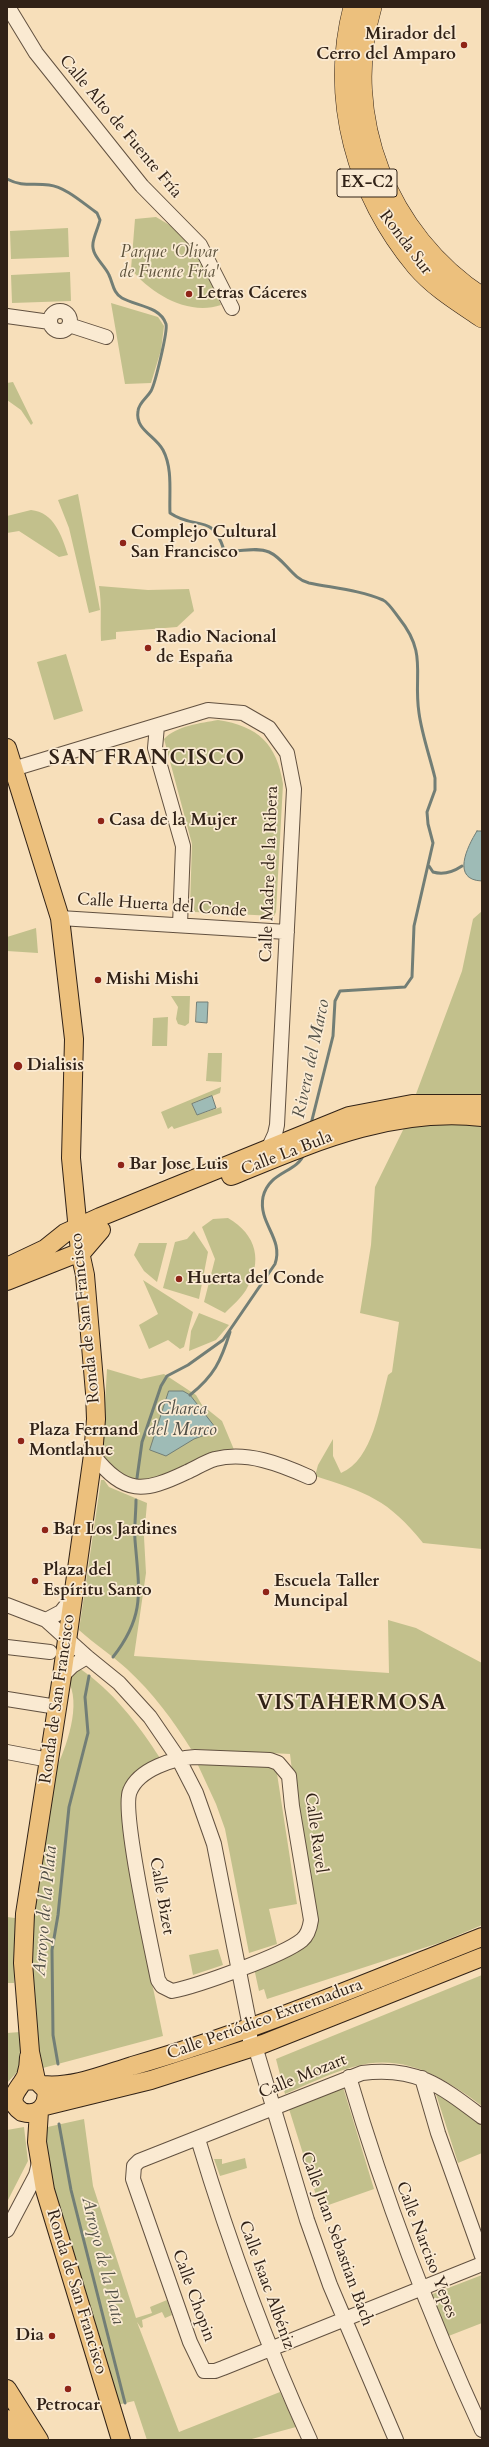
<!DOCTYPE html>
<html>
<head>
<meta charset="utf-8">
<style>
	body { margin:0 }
	#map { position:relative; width:489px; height:2447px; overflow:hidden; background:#f7dfba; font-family:Cardo,serif }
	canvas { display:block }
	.frame { position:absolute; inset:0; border:8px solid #312217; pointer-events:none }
</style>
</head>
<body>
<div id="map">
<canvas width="489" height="2447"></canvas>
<div class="frame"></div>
</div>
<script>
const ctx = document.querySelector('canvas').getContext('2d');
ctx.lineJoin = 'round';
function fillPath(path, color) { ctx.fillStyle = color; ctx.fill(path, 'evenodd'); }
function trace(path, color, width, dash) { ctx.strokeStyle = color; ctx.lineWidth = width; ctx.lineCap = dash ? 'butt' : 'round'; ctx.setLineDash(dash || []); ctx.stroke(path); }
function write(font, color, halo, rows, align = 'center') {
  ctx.font = font + ' Cardo,serif'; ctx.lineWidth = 3.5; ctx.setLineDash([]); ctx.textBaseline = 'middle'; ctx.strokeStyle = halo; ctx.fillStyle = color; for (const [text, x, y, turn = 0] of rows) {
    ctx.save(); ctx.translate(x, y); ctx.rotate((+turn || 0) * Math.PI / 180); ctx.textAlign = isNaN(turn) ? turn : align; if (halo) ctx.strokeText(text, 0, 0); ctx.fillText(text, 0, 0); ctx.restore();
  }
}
fillPath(new Path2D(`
	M156 217 183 233 197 247 221 305C188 316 151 294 131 269L135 219Z
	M68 228 69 257 11 259 10 231Z
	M70 272 71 301 12 303 11 275Z
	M111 303 158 317 164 326 161 350 151 383 125 384Z
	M13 382 33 423 31 425 21 410 7 400V383Z
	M78 494 100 610 89 613 69 528 58 500Z
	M31 510C54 512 62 536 68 555L59 557 19 531 7 533V516Z
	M99 586 148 590 189 589 194 611 177 627 116 632V639L101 641C100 622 102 605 99 586Z
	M66 654 83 711 54 720 37 662Z
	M218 720C258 726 277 744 283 784L276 912 274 916 195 912 192 911 190 906 192 844 164 739C176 726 201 723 218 720Z
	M482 911V1094H416L462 971 473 919Z
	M36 928 38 953 7 951V937Z
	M171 996H190L189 1023 185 1026 178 1024 176 1019 178 1007Z
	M168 1017 167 1046H152L153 1018Z
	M208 1053H222L221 1082 206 1081Z
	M221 1087 220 1093 192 1104 197 1115 221 1107 222 1113 174 1129 172 1126 168 1129 161 1112Z
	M461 1124 482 1126V1549L423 1543C389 1500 366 1492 315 1476L318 1465 333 1439V1456L341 1473C373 1460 380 1405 388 1375L392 1372 399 1322 360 1313 371 1245 375 1187 405 1126Z
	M228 1218C257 1235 263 1261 246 1290 241 1298 232 1306 225 1313L204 1302 215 1259 202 1227 213 1219Z
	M194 1231 208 1252 199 1299 163 1288 175 1242 187 1239Z
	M139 1243H167L157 1282 144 1271 134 1255Z
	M143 1280 193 1312 184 1347 180 1349 168 1340 149 1349 139 1325 158 1314Z
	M199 1313 229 1325 216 1340 189 1351 191 1331Z
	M107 1369 141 1379 164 1374 196 1395 202 1405 222 1421 235 1452C208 1461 157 1487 129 1478 118 1474 109 1464 102 1454Z
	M101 1480H104L109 1487 147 1503 144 1537 146 1573 134 1656 389 1673 388 1620 416 1628 482 1663V1925L442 1942 267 1999 264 1989 259 1991 254 1968 312 1935 290 1754 191 1749C173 1720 153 1693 127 1669 112 1655 94 1644 79 1630Z
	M79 1668C113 1691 138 1724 160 1758L129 1780 145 1949 163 2036 39 2069 29 1943 54 1773C66 1749 83 1703 67 1679Z
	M197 1763 276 1767 297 1904 269 1909 277 1944 249 1953 225 1829 216 1804Z
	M7 1917 15 1918 14 1983H7Z
	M218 1949 223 1965 193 1975 189 1955Z
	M482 1975V2106C444 2078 404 2052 353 2067 330 2073 307 2085 285 2094L276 2059Z
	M20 2032 21 2056 19 2070 7 2083V2033Z
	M343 2087 374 2189 320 2208 289 2109Z
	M435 2091 482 2126V2153L458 2163Z
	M84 2119 93 2186 136 2318 152 2313 150 2307 167 2300 172 2315 165 2318 162 2312 142 2320 143 2327 141 2328 137 2322 179 2432 280 2392 296 2427 248 2440H147L134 2401 117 2405 55 2193 43 2128Z
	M24 2127 28 2161 7 2202V2130Z
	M245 2158 247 2168 220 2176 214 2159H222V2164Z
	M482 2275V2323L446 2337 430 2295Z`), '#c2c08c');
const water = new Path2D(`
	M477 831H482V881C451 880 467 847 477 831Z
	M197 1002H208L207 1023 196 1022Z
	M212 1096 216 1108 197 1115 192 1104Z
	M169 1391H183L190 1395 215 1427 213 1432 194 1439 166 1456 150 1450Z`);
fillPath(water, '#9ebbb6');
trace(water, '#727e76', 1);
trace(new Path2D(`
	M7 179C22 187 33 183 49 185 66 187 84 204 97 213L100 220C98 228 94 236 93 243 91 256 105 265 109 275 113 283 113 293 122 298 136 306 160 306 166 324 168 331 155 384 151 391 147 398 139 402 138 411 135 430 155 435 163 450 173 469 169 493 170 513 196 531 212 512 224 550 238 553 255 546 269 552 285 559 292 579 309 583 333 588 360 590 383 600 389 603 395 613 399 618 428 654 413 674 419 713 422 735 430 757 435 778V790L427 812 428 824 433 843 414 926 412 977 405 987 340 991 335 1001 333 1036 311 1124
	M429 866 433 872C443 875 453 872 462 866
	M190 1395C214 1376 221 1361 230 1332
	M137 1478 142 1442 161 1386 167 1376 188 1365 223 1340 275 1264C284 1238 258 1224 263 1197 269 1171 297 1173 304 1154
	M113 1657C146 1615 139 1590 135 1540 134 1527 136 1513 136 1500
	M58 2064 53 2035 52 1950 58 1915 69 1807 88 1733 85 1697 89 1676
	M59 2124 71 2190 125 2403`), '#727e76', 3);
const minor = new Path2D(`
	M8 7 36 53 142 186 200 245 232 308
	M50 321a10 10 0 1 1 20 0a10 10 0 1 1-20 0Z
	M7 316 50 322
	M69 325 106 337
	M157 726 155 748 183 846 180 925
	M13 769 208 710 243 713 269 728 287 753 294 789 277 1125 275 1134 269 1147
	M60 918 287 932
	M93 1455C125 1495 143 1493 187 1472 196 1468 205 1462 215 1459 247 1451 280 1464 309 1477
	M7 1605 46 1620 87 1657 119 1683 150 1717 178 1758 196 1793 214 1844 250 2027V2041L255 2046 307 2220 330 2285 396 2440
	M46 1620 61 1612 73 1597
	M7 1647 50 1652
	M62 1676 72 1666 87 1657
	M7 1699 57 1707
	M7 1752 49 1760
	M195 1757 270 1760 278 1763 289 1776 292 1806 311 1920C310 1927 308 1935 302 1940 284 1955 198 1986 172 1991L162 1986 158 1980C152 1950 121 1811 130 1791 139 1769 174 1758 195 1757Z
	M349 2077C385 2199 429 2315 482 2430
	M422 2078 438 2133 482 2256
	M482 2117C441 2086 416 2066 362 2073L139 2161 134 2166 133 2179 190 2342 204 2371H215L223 2368 482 2264
	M198 2139C229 2242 265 2342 310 2440
	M7 2230 36 2175 39 2163`);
const major = new Path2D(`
	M7 748 60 918 74 1039 71 1158 80 1252 85 1275 95 1393 96 1419 93 1455 62 1676 25 1914 23 1963 30 2052 36 2080
	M231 1176C312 1143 392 1107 482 1117
	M7 1267 45 1249 65 1233 100 1217 349 1116 412 1104H482
	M7 1281 83 1251 101 1230
	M23 2081 36 2080 46 2090C49 2106 38 2117 22 2112 3 2099 21 2088 26 2076 28 2070 29 2063 29 2057
	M43 2085C73 2088 103 2075 132 2066 251 2032 366 1983 482 1937
	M45 2106 151 2080 263 2044 482 1957
	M39 2111 37 2142 45 2190 121 2440
	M7 2389 39 2440
	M7 2419 20 2440`);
const highway = new Path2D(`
	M354 7C330 99 357 194 417 266 435 287 460 302 482 317
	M371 7C339 117 387 236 482 298`);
trace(minor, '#625140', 16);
trace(major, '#312217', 20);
trace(highway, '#312217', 22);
trace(minor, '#faead2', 14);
trace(major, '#ecc07d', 18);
trace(highway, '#ecc07d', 21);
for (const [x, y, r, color] of [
	[464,45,4,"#8f2418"],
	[189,294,4,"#8f2418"],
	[123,543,4,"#8f2418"],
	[148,648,4,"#8f2418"],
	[101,821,4,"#8f2418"],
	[98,980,4,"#8f2418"],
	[18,1066,5,"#8f2418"],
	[121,1165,4,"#8f2418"],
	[179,1279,4,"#8f2418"],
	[21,1441,4,"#8f2418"],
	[45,1530,4,"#8f2418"],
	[35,1581,4,"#8f2418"],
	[266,1592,4,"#8f2418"],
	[52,2336,4,"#8f2418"],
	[68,2389,4,"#8f2418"]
]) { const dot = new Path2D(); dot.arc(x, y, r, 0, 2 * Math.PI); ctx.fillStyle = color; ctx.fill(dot); trace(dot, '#faead2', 1.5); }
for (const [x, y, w] of [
	[367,183,60]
]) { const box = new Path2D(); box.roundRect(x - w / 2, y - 14, w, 28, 3); ctx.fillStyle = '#faead2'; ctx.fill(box); trace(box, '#312217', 1); }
write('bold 16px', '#312217', null, [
	["EX-C2",367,183]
]);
write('bold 17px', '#312217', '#faead2', [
	["Mirador del",456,35,"right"],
	["Cerro del Amparo",456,55,"right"],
	["Letras Cáceres",197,294],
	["Complejo Cultural",131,533],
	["San Francisco",131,553],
	["Radio Nacional",156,638],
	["de España",156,658],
	["Casa de la Mujer",109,821],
	["Mishi Mishi",106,980],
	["Dialisis",27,1066],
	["Bar Jose Luis",129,1165],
	["Huerta del Conde",187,1279],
	["Plaza Fernand",29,1431],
	["Montlahuc",29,1451],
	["Bar Los Jardines",53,1530],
	["Plaza del",43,1571],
	["Espíritu Santo",43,1591],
	["Escuela Taller",274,1582],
	["Muncipal",274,1602],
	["Dia",44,2336,"right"],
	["Petrocar",68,2406,"center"]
], 'left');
write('17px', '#312217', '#faead2', [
	["Calle Alto de Fuente Fría",120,127,50],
	["Ronda Sur",405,243,53],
	["Calle Madre de la Ribera",270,874,-88],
	["Calle Huerta del Conde",162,906,4],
	["Calle La Bula",287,1154,-21],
	["Ronda de San Francisco",86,1318,-96],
	["Ronda de San Francisco",58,1699,-82],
	["Calle Ravel",315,1833,82],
	["Calle Bizet",161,1896,80],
	["Calle Periódico Extremadura",265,2020,-20],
	["Calle Mozart",303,2077,-22],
	["Calle Juan Sebastian Bach",336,2239,70],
	["Calle Narciso Yepes",426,2250,69],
	["Calle Isaac Albéniz",266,2285,70],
	["Ronda de San Francisco",76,2292,73],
	["Calle Chopin",193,2296,70]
]);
write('italic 17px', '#5c513a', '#faead2', [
	["Parque 'Olivar",169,253],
	["de Fuente Fría'",169,273]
]);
write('italic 18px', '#525047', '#faead2', [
	["Rivera del Marco",312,1059,-78],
	["Charca",182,1410],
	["del Marco",182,1431],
	["Arroyo de la Plata",46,1911,-85],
	["Arroyo de la Plata",102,2261,76]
]);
ctx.letterSpacing = '1px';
write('bold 21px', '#312217', '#faead2', [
	["SAN FRANCISCO",147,759],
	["VISTAHERMOSA",352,1704]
]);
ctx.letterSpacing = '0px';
</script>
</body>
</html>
